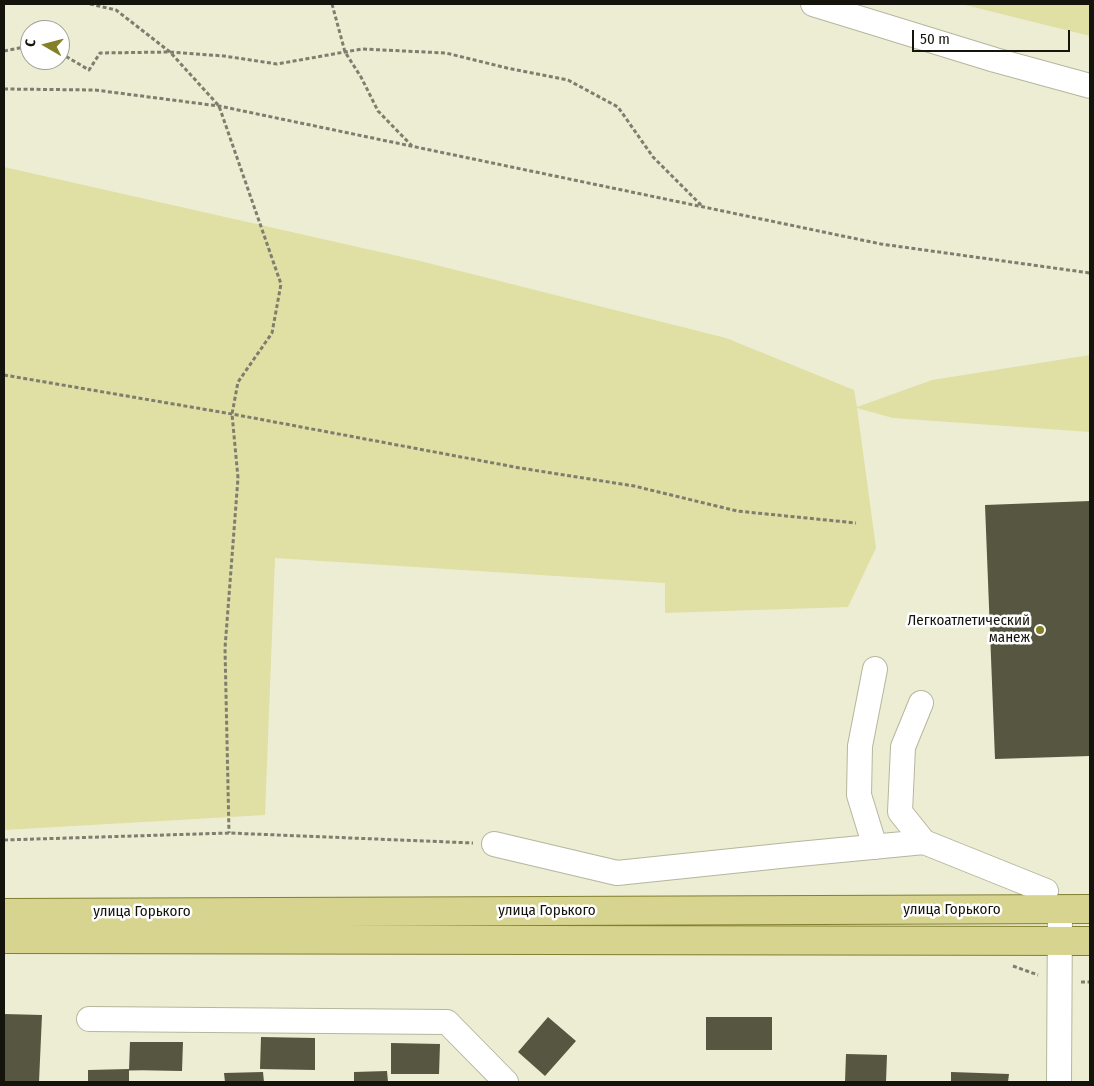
<!DOCTYPE html>
<html>
<head>
<meta charset="utf-8">
<style>
	body { margin:0 }
	#map { position:relative; width:1094px; height:1086px; overflow:hidden; background:#ededd4; font-family:"Fira Sans Condensed",sans-serif }
	canvas { display:block }
	.frame { position:absolute; inset:0; border:5px solid #15140c; pointer-events:none }
	.north { position:absolute; left:20px; top:20px; width:50px; height:50px; box-sizing:border-box; background:#fff; border:1px solid #a1a19e; border-radius:50%; rotate:278deg; font-size:14px; font-weight:700; line-height:20px; text-align:center; color:#15140c }
	.north::after { content:''; display:block; margin:auto; width:18px; height:22px; background:#848028; clip-path:polygon(50% 0,100% 100%,50% 72%,0 100%) }
	.scale { position:absolute; left:912px; top:30px; width:158px; height:22px; box-sizing:border-box; border:2px solid #15140c; border-top:0; padding-left:6px; font-size:15px; line-height:18px; white-space:nowrap; color:#15140c; -webkit-text-stroke:4px #fff; paint-order:stroke }
</style>
</head>
<body>
<div id="map">
<canvas width="1094" height="1086"></canvas>
<div class="frame"></div>
<div class="north">С</div>
<div class="scale">50 m</div>
</div>
<script>
const ctx = document.querySelector('canvas').getContext('2d');
ctx.lineJoin = 'round';
function fillPath(path, color) { ctx.fillStyle = color; ctx.fill(path, 'evenodd'); }
function trace(path, color, width, dash) { ctx.strokeStyle = color; ctx.lineWidth = width; ctx.lineCap = dash ? 'butt' : 'round'; ctx.setLineDash(dash || []); ctx.stroke(path); }
function write(font, color, halo, rows, align = 'center') {
  ctx.font = font + ' "Fira Sans Condensed",sans-serif'; ctx.lineWidth = 5; ctx.setLineDash([]); ctx.textBaseline = 'middle'; ctx.strokeStyle = halo; ctx.fillStyle = color; for (const [text, x, y, turn = 0] of rows) {
    ctx.save(); ctx.translate(x, y); ctx.rotate((+turn || 0) * Math.PI / 180); ctx.textAlign = isNaN(turn) ? turn : align; if (halo) ctx.strokeText(text, 0, 0); ctx.fillText(text, 0, 0); ctx.restore();
  }
}
fillPath(new Path2D(`
	M961 4H1090V36Z
	M4 167 420 261 726 338 854 390 857 407 932 380 1090 355V432L893 418 857 408 876 548 848 607 665 613V583L275 558 265 815 4 830Z`), '#e0dfa4');
fillPath(new Path2D(`
	M1090 501V756L995 759 985 505Z
	M4 1014 42 1015 39 1082H4Z
	M548 1017 576 1041 545 1076 518 1052Z
	M706 1017H772V1050H706Z
	M261 1037 315 1038V1070L260 1069Z
	M130 1042H183L182 1071 129 1070Z
	M391 1043 440 1044 439 1074H391Z
	M846 1054 887 1055 886 1082H845Z
	M129 1069V1082H88V1070Z
	M387 1071 388 1082H354V1072Z
	M263 1072 264 1082H225L224 1073Z
	M951 1072 1009 1074 1008 1082H951Z`), '#565641');
const minor = new Path2D(`
	M813 4 995 60 1090 86
	M875 669 860 746 859 795 875 847
	M921 703 903 747 900 812 924 842 1046 891
	M494 844 617 873 799 854 924 842
	M89 1019 447 1022 506 1082
	M1059 1082 1060 910`);
const major = new Path2D(`
	M4 913 1090 909
	M4 939 1090 941`);
trace(minor, '#b6b69e', 26);
trace(major, '#827f31', 30);
trace(new Path2D(`
	M90 4 116 10 170 52 219 106 281 284 272 333 238 382 232 414 238 478 225 648 229 833
	M332 4 345 52 361 77 378 111 412 146
	M4 51 30 46
	M60 54 67 57 89 70 100 53 170 52 224 56 277 64 362 49 446 53 507 68 568 80 618 107 653 157 703 207
	M4 89 95 90 219 106 881 244 1090 273
	M4 375 232 414 520 468 634 486 737 511 856 523
	M4 840 229 833 473 843
	M1013 966 1038 975
	M1081 982H1090`), '#7f7e6e', 3, [4, 2.5]);
trace(minor, '#fff', 24);
trace(major, '#d7d48f', 28);
for (const [x, y, r, color] of [
	[1040,630,5,"#848028"]
]) { const dot = new Path2D(); dot.arc(x, y, r, 0, 2 * Math.PI); ctx.fillStyle = color; ctx.fill(dot); trace(dot, '#fff', 2); }
write('15px', '#15140c', '#fff', [
	["Легкоатлетический",1030,621],
	["манеж",1030,638]
], 'right');
write('15px', '#15140c', '#fff', [
	["улица Горького",952,910],
	["улица Горького",547,911],
	["улица Горького",142,912]
]);
</script>
</body>
</html>
